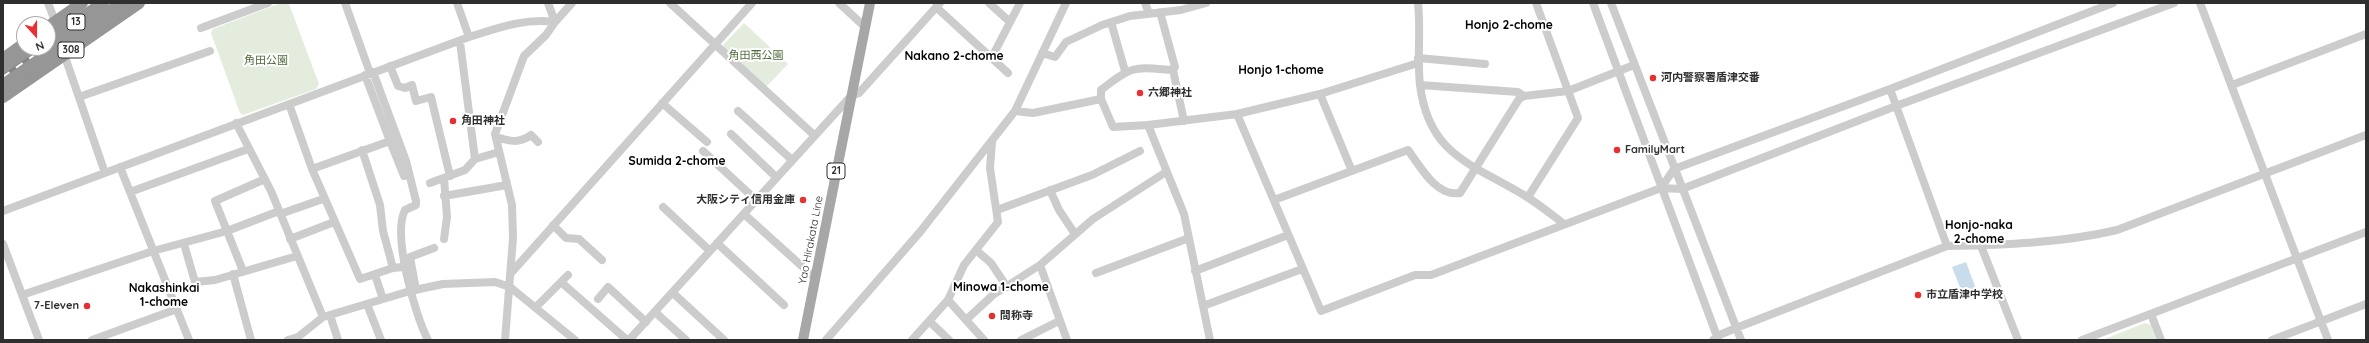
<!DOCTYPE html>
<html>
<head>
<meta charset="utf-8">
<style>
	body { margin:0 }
	#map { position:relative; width:2369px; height:343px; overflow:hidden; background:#fff; font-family:Quicksand,sans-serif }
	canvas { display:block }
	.frame { position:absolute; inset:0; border:4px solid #2f2f2f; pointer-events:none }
	.north { position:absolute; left:16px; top:16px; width:40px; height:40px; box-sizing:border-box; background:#fff; border:1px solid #acacac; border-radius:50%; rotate:159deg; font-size:11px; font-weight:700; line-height:16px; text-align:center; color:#2f2f2f }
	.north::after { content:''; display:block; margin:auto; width:14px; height:18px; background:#e73032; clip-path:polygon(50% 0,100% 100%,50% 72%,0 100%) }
</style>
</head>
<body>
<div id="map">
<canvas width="2369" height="343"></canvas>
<div class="frame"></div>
<div class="north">N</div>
</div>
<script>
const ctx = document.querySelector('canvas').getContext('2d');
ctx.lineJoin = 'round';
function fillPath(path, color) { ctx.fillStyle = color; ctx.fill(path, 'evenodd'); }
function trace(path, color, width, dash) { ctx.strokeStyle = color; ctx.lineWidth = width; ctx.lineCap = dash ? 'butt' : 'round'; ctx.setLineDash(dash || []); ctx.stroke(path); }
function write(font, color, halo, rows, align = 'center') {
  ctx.font = font + ' Quicksand,"Noto Sans JP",sans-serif'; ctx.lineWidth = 4; ctx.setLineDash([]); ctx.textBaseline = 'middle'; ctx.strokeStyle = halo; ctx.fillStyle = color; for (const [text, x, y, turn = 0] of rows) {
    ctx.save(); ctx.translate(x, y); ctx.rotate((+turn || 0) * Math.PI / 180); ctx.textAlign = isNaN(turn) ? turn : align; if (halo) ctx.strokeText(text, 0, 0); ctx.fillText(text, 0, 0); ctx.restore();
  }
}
fillPath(new Path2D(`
	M281 3 289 4 319 84 316 89 243 115 240 113 211 33 213 29Z
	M744 23 788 64 766 87 724 48 723 45Z
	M2145 323 2151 325 2156 340H2102Z`), '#e4ecdd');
fillPath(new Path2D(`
	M1966 262 1976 289 1963 295 1952 267Z`), '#c9dcec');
trace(new Path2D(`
	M48 3 57 26
	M345 3 370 73
	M457 3 469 37
	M670 3 814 135
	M839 3 865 27
	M989 3 1010 22
	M1145 3 1149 13
	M1418 3C1421 30 1417 58 1420 85 1429 157 1474 164 1527 197 1540 205 1552 215 1564 224
	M1593 3 1718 339
	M1611 3 1741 340
	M2200 3 2328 340
	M936 7 1008 73
	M1160 12 1175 67 1173 70 1184 121
	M1111 22 1125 71
	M201 28 268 3
	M460 42 475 159
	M63 51 105 173
	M1042 53 1055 57 1066 42 1102 25 1130 16 1181 10 1206 3
	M992 57 1020 3
	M1418 58 1485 64
	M390 66 398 86 405 88 412 85 416 101 431 97 450 176
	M373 72 406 161 416 201V205L405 210C392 235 415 315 428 340
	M1420 85 1518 92 1524 96 1568 91 1634 65
	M2232 85 2366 34
	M1890 89 1947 246
	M1320 94 1352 171
	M79 97 210 51
	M1101 99V90C1133 65 1133 67 1173 70
	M662 103 707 142
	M289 104 312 169 390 141 365 75
	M738 111 792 160
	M1015 111 1033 113 1101 99 1113 127 1148 125 1237 114 1321 311 1415 275H1431L1661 188 1682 189 1896 106 2174 3
	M1237 114 1320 94 1418 63
	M236 123 271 191 323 317
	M1148 125 1184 214 1210 340
	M731 134 776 177
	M496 137C509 141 519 144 531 135L538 142
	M390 141 404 176
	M362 150 380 205 383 231 393 268
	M703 151 756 200
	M120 167 189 340
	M312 169 360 279 393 268 411 266
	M430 183 465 170 475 159 499 152
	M1661 188 1674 169 1890 89 2113 3
	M1050 190 1059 210 1075 234
	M130 192 248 149
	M444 196 507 185
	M1528 197 1578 118 1536 3
	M1274 200 1408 150C1420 166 1436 197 1460 193L1519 99 1524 96
	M663 207 710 251
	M997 210 1092 175 1140 151
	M3 211 469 37C498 28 524 18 555 22L572 3
	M280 214 323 199
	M744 214 815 278
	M553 225 566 238 579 239 602 260
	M290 239 334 222
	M444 239 447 217 444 178
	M717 243 784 305
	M3 244 39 340
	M184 244 195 282 215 280 297 256
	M1981 246 2018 340
	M976 250 991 263 1007 287
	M1040 265 1067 340
	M243 271 215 201 265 179
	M1195 271 1288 235
	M511 273 752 3
	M1096 273 1189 238
	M233 274 251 340
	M375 275 383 299
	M561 282 627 340
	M416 290 410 257 434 248
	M673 293 724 340
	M22 295 153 251 227 231 279 211
	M598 299 608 287 646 322
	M948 300 984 340
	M367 304 381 340
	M1203 306 1302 269
	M536 307 568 275
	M655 312 686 340
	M2151 314 2161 340
	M330 315 338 340
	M967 319 993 295 1040 265 1093 219 1166 172
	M929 321 949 340
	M92 340 177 309
	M288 340 298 337 323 317 410 291 443 284 495 282 510 287 575 340
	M505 340 513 238 512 205 495 134 524 56 546 35 555 22 548 3
	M629 340 851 96 859 93 940 3
	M826 340 920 232 1015 111 1066 3
	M912 340 948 300 964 265 998 222 990 168 992 142
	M1021 340 1059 321
	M1713 340 1717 336 1736 328 1947 246C2003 245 2062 243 2117 230L2366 135
	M2082 340 2366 232
	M2272 340 2366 304`), '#ccc', 8);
trace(new Path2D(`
	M803 340 870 3`), '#a7a7a7', 10);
trace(new Path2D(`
	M48 27 82 3
	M3 59 24 44
	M3 72 38 48
	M3 97 139 3`), '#969696', 12);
const rail = new Path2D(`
	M48 46 106 6
	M3 77 45 48
	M3 84 121 3`);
trace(rail, '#848484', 4);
trace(rail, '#fff', 2.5, [8]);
trace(new Path2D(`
	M48 41 103 3
	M3 85 122 3`), '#969696', 12);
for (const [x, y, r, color] of [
	[1653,78,4,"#e73032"],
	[1140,93,4,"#e73032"],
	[453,121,4,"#e73032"],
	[1617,150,4,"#e73032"],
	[803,200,4,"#e73032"],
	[1918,295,4,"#e73032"],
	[87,306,4,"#e73032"],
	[992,316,4,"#e73032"]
]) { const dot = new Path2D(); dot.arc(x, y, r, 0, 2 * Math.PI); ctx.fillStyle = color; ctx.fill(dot); trace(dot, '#fff', 1.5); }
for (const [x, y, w] of [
	[76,22,18],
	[71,50,26],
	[836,171,18]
]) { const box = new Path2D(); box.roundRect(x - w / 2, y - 8, w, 16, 3); ctx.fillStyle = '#fff'; ctx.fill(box); trace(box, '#2f2f2f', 1); }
write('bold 10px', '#2f2f2f', null, [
	["13",76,22],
	["308",71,50],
	["21",836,171]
]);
write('11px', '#4f6c3c', '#fff', [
	["角田西公園",756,56],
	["角田公園",266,61]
]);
write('bold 11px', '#2f2f2f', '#fff', [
	["河内警察署盾津交番",1661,78],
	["六郷神社",1148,93],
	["角田神社",461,121],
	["FamilyMart",1625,150],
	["大阪シティ信用金庫",795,200,"right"],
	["市立盾津中学校",1926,295],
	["7-Eleven",79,306,"right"],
	["間称寺",1000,316]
], 'left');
write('11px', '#2f2f2f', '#fff', [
	["Yao Hirakata Line",811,240,-79]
]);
write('bold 12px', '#000', '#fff', [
	["Honjo 2-chome",1509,25],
	["Nakano 2-chome",954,56],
	["Honjo 1-chome",1281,70],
	["Sumida 2-chome",677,161],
	["Honjo-naka",1979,225],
	["2-chome",1979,239],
	["Minowa 1-chome",1001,287],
	["Nakashinkai",164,288],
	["1-chome",164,302]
]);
</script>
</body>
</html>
